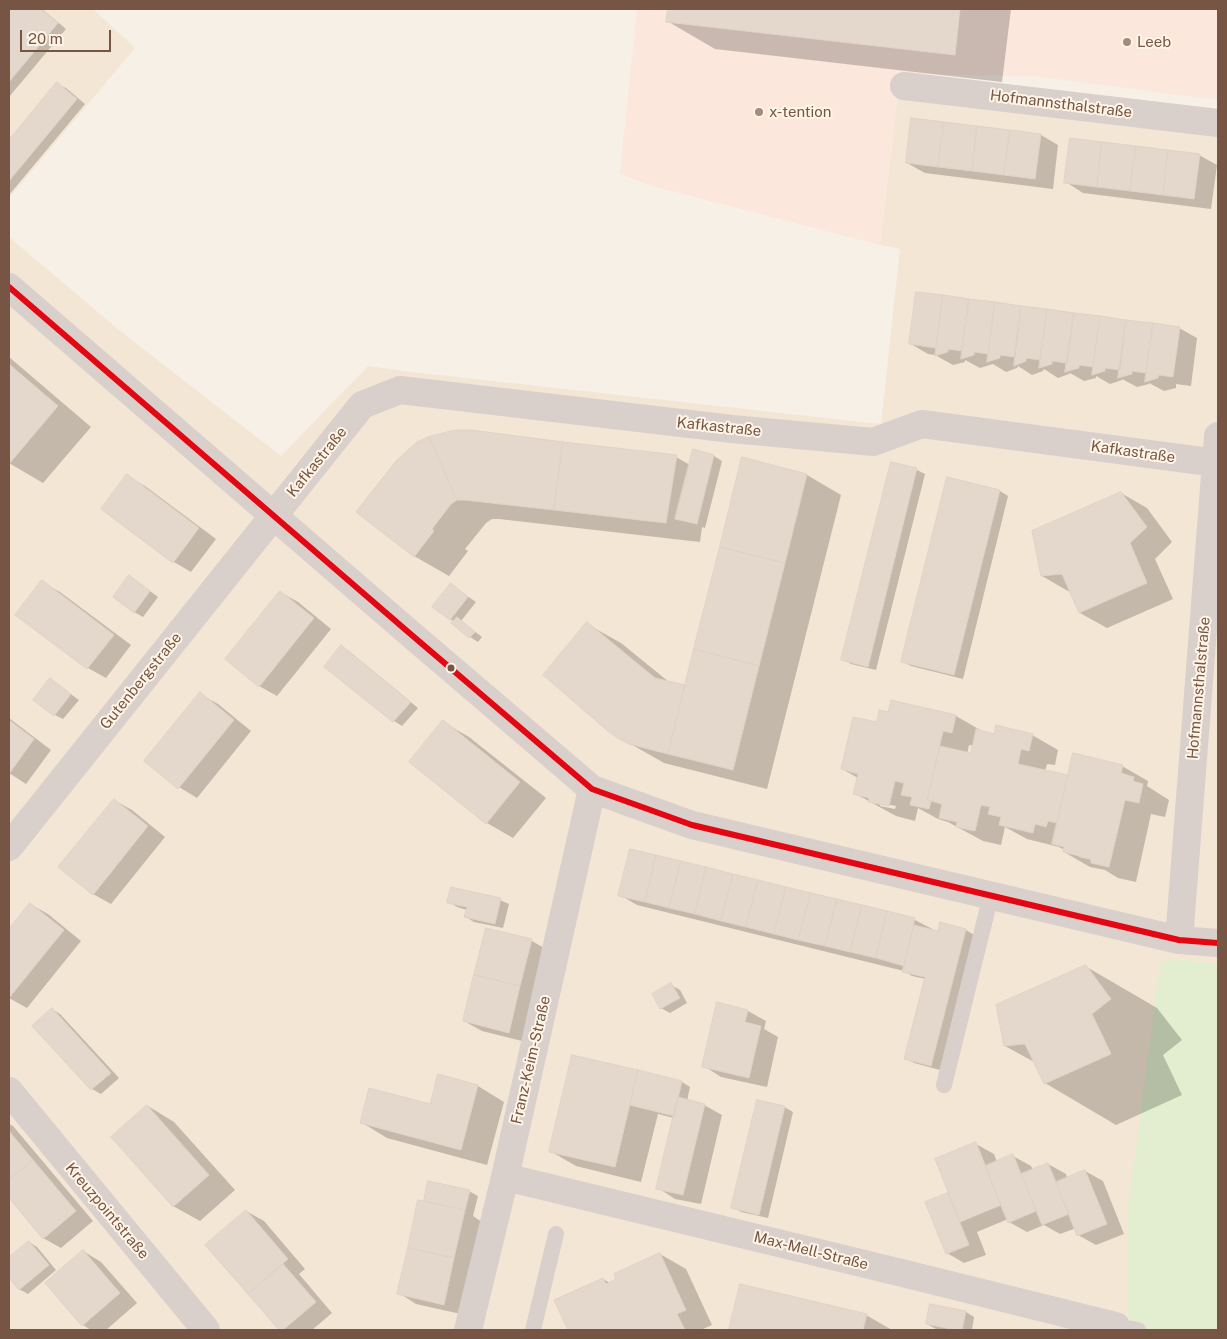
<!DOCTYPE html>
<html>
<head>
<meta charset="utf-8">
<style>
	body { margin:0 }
	#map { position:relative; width:1227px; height:1339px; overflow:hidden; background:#f7f0e6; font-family:"Public Sans",sans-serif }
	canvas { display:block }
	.frame { position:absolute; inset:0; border:10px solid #775545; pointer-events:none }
	.scale { position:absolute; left:20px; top:30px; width:91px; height:22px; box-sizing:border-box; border:2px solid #775545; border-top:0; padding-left:6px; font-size:15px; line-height:18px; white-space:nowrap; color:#775545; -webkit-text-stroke:4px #fff5e7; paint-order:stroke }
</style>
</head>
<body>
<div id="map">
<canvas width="1227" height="1339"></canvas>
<div class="frame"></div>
<div class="scale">20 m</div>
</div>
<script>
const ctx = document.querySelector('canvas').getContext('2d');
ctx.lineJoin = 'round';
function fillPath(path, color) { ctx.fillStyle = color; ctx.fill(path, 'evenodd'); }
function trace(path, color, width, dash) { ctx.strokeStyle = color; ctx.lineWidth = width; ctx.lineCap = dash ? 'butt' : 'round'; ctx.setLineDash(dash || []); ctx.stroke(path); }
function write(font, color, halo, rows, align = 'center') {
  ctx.font = font + ' "Public Sans",sans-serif'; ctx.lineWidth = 4; ctx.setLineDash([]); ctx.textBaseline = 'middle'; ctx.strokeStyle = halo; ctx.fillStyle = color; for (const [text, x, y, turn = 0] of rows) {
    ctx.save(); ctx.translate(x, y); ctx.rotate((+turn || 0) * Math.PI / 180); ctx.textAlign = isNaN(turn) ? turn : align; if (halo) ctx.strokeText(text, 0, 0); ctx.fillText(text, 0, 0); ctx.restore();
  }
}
fillPath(new Path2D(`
	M9 9H93L135 48 9 198Z
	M900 74 1218 111V964L1178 959 1128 1313 1125 1330H9V237L119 330 281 456 368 366 404 371 881 424 900 249 880 245Z`), '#f4e6d5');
fillPath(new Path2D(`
	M637 9H1218V100L1033 76 900 74 880 245 652 186 620 174Z`), '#fbe7db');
fillPath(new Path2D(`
	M1178 959 1218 964V1330H1125L1128 1313V1207L1160 963Z`), '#e2eecf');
fillPath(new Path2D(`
	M9 9H42L66 29 9 97Z
	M669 9H1011L1002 82 715 49 667 21Z
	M57 84 66 88 85 104 9 195V142Z
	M1041 135 1058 145 1053 189 925 173 907 163Z
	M1199 155 1217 165 1211 209 1083 193 1066 182Z
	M917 294 1179 328 1197 338 1191 386 1176 384V388L1164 391 1149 383V384L1137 387 1122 379V380L1110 384 1096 376V378L1084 381 1070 373 1069 374 1058 378 1044 369 1043 371 1032 375 1018 366 1017 368 1006 372 993 364 980 368 965 360V362L953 365 935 355 928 354 911 344Z
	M9 357 91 427 43 483 9 463Z
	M714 456 722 461 705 528 702 527 700 542 499 519H492L486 523 465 549 468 551 449 576 414 556 357 512 676 457 690 465Z
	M743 459 807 475 841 495 767 789 664 763 629 743 587 624 621 643 669 682 686 686Z
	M917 470 925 474 876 670 851 664 843 659Z
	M127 476 145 486 216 539 191 572 174 562 103 509Z
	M948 478 1000 491 1008 496 963 679 911 666 902 661Z
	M1121 493 1147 508 1172 542 1155 559 1173 599 1107 628 1080 613 1071 591H1068L1042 576Z
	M130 576 158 597 143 617 134 612Z
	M42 582 60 592 131 645 106 678 88 668 17 614Z
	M451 585 476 602 461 621 482 637 478 642 470 637 453 623 454 622 450 619Z
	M280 592 298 602 331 629 277 696 259 686Z
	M342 647 350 652 418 708 402 726 394 721 326 666Z
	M50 679 79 700 63 719 55 715Z
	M200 694 218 704 251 731 197 798 179 787Z
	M889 714 956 716 982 731 995 735H1032L1058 750 1055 765 1047 764 1045 771 1069 777 1122 766 1148 781 1147 786 1169 800 1165 817 1151 814 1136 882 1118 878 1105 870 1090 867 1064 852V850L1059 847 1027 839 1005 827 1001 845 983 841 948 822 938 819 918 808 915 821 896 816 854 793 858 778 842 769 878 724ZM969 745 974 746 972 755 967 754ZM880 803 896 806 895 809 880 806ZM1079 855 1098 859 1097 861 1079 857Z
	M9 718 51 750 26 784 9 773Z
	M443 722 469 737 546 798 513 838 487 823Z
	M114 800 132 810 165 837 111 904 93 894Z
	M631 850 915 920 938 932 966 930 974 935 940 1070 914 1063 905 1058 926 979 912 976 904 971 637 905 620 895Z
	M500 900 509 904 503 928 474 922 466 917 467 910 457 907 449 902Z
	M30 904 48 914 81 941 27 1008 9 998V931Z
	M487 929 532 941 549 951 526 1042 482 1031 464 1021Z
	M1085 966 1157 1008 1182 1040 1163 1055 1182 1095 1116 1125 1045 1083 1036 1063 1005 1046Z
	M671 985 680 990 687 1003 670 1013 661 1008Z
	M718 1004 748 1011 766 1021 764 1029 778 1037 767 1087 721 1077 704 1066Z
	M52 1009 60 1014 119 1078 101 1094 92 1089 34 1026Z
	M573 1056 682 1082 690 1087 687 1101 704 1105 722 1115 701 1204 675 1199 658 1188 674 1118 658 1114 641 1182 576 1166 550 1151Z
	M439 1076 478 1086 504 1102 487 1165 387 1138 361 1122 431 1106Z
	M148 1106 174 1122 235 1190 200 1221 173 1206Z
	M784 1107 793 1112 768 1218 741 1212 733 1207Z
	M9 1124 13 1126 93 1221 61 1248 43 1238 9 1197Z
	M976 1144 994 1154 997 1162 1013 1156 1031 1166 1033 1170 1048 1164 1066 1174 1067 1178 1085 1171 1103 1181 1124 1234 1096 1245 1078 1235 1076 1228 1060 1234 1044 1225 1027 1232 1009 1222 1008 1219 977 1232 986 1255 964 1263 947 1253 926 1203 950 1193Z
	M429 1182 469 1191 478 1196 473 1216 482 1222 461 1314 416 1304 399 1293 425 1203Z
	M246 1211 264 1221 305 1269 299 1274 332 1313 312 1330H281L207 1245Z
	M29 1242 37 1247 56 1270 28 1294 19 1289 9 1276V1259Z
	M83 1251 101 1262 137 1303 106 1330H91L83 1325Z
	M660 1254 686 1269 712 1325 703 1329V1330H569L556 1301 603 1279 610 1283Z
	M741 1286 866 1315 892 1330H730Z
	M931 1305 966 1312 974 1317 972 1330H944L936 1329 927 1324Z`), '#0003');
const building = new Path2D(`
	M9 9H41L58 23 9 82Z
	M668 9H960L955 55 666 22Z
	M57 82 77 99 9 181V140Z
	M911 118 944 122 938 167 906 163Z
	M944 122 977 126 972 171 938 167Z
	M977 126 1010 130 1004 175 972 171Z
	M1010 130 1041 134 1035 179 1004 175Z
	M1070 138 1102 142 1097 187 1064 183Z
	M1102 142 1136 146 1130 191 1097 187Z
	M1136 146 1168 150 1163 195 1130 191Z
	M1168 150 1200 154 1194 199 1163 195Z
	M916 292 943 295 936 348 909 344Z
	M943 295 969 299 962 351 948 349V352L935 356Z
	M969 299 995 302 988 354 974 352V355L961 359Z
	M995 302 1021 306 1014 357 1000 355V358L987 362Z
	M1021 306 1047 309 1040 360 1026 358V361L1014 366Z
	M1047 309 1074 313 1067 363 1052 361V364L1039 368Z
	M1074 313 1100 316 1093 367 1079 365V368L1065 372Z
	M1100 316 1126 320 1120 370 1105 368V371L1092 375Z
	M1126 320 1153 323 1146 373 1132 371V374L1118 378Z
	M1153 323 1180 327 1173 377 1159 375 1158 378 1145 382Z
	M9 364 58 406 9 464Z
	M455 430H471L563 442 554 510 464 500H457L429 437Z
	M429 437 457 500 451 504 432 529 434 531 414 557 356 512 396 461 417 442Z
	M563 442 677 455 666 523 554 510Z
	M693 449 714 455 697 524 675 519Z
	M742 457 807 474 785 563 720 547Z
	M891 462 917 468 868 667 841 660Z
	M127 474 199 528 173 563 101 509Z
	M947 477 1000 490 954 675 901 662Z
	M1121 492 1147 527 1130 543 1147 583 1079 613 1062 574 1041 576 1032 531Z
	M720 547 785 563 759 666 694 649Z
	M129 575 150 591 134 613 113 597Z
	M42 580 114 635 87 669 15 615Z
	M451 583 468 597 450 620 432 607Z
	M280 591 314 618 259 687 225 659Z
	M457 617 475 632 469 638 451 623Z
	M587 622 655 678 685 685 668 754 629 744 619 739 609 732 543 675Z
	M341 645 411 702 393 722 324 667Z
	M694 649 759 666 733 770 668 754Z
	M50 678 71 694 54 716 33 700Z
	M200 692 234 720 178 789 144 761Z
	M891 700 956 715 952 733 943 731 927 800 931 801 929 809 910 805 912 797 901 795 904 783 895 781 889 806 868 802 869 798 853 794 858 774 841 769 853 717 877 722 879 710 888 712Z
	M9 720 34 739 9 774Z
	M443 720 520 782 486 824 409 762Z
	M996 725 1033 734 1029 751 1021 749 1018 764 1068 775 1057 823 1048 821 1046 827 1035 824 1033 833 999 825 1001 817 988 814 990 807 981 805 975 831 956 827 957 822 939 818 942 804 927 800 940 746 971 753 976 729 994 734Z
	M1073 753 1123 765 1121 773 1134 777 1133 781 1143 784 1139 803 1125 800 1109 867 1091 863V859L1063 852 1064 847 1052 844Z
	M114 799 148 826 93 895 58 867Z
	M630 849 656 855 645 902 618 896Z
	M656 855 681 861 669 908 645 902Z
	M681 861 706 867 695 914 669 908Z
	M706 867 733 874 721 921 695 914Z
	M733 874 758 880 746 927 721 921Z
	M758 880 786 887 774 934 746 927Z
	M451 887 501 898 495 924 464 917 467 907 447 903Z
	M786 887 811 893 798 940 774 934Z
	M811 893 837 899 825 946 798 940Z
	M837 899 862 905 850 952 825 946Z
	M30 903 64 930 9 998V929Z
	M862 905 887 911 876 958 850 952Z
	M887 911 915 918 904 966 876 958Z
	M940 922 966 929 931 1066 904 1059 925 977 902 972 914 925 938 931Z
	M486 928 532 939 520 986 474 975Z
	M1086 965 1111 999 1092 1014 1111 1054 1044 1084 1025 1044 1004 1046 996 1005Z
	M474 975 520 986 509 1033 463 1021Z
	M671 983 680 998 660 1009 652 994Z
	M717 1002 748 1010 745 1022 761 1026 749 1078 702 1067Z
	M52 1008 111 1073 91 1090 32 1026Z
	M572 1055 638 1070 615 1167 549 1152Z
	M638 1070 682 1081 674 1116 630 1105Z
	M438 1074 478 1085 461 1150 360 1123 369 1088 430 1104Z
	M678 1097 705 1104 683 1195 656 1189Z
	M757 1100 785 1106 759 1215 731 1208Z
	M147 1105 209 1175 173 1207 111 1137Z
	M9 1131 33 1160 9 1180Z
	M976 1142 1001 1205 960 1222 935 1159Z
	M1013 1154 1036 1211 1008 1223 985 1166Z
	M33 1160 76 1211 43 1239 9 1198V1180Z
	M1048 1163 1069 1214 1042 1225 1021 1174Z
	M1085 1170 1107 1224 1077 1236 1056 1182Z
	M428 1181 470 1190 465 1210 424 1201Z
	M948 1193 969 1245 946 1254 925 1202Z
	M418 1200 465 1210 454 1258 408 1248Z
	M246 1210 288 1259 248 1294 205 1245Z
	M29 1241 49 1265 19 1290 9 1278V1257Z
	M408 1248 454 1258 444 1305 397 1294Z
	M83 1250 120 1293 82 1326 45 1283Z
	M660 1253 686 1310 677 1314 685 1330H568L554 1300 603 1278 606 1284 616 1279 614 1274Z
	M283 1264 316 1302 283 1330H279L248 1294Z
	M740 1284 867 1314 863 1330H729Z
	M930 1304 966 1311 962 1330H956L926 1324Z`);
fillPath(building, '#e4d8cd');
trace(building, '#e0d2c8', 1);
trace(new Path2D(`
	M944 1085 991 895
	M1116 1326 1138 1330
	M533 1330 556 1234`), '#dad0cb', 16);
trace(new Path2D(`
	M904 86 1218 123
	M9 287 407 631 592 789 692 825 1179 940 1218 943
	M9 847 362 405 400 390 732 429 873 442 922 424 1217 463
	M1179 940 1218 436
	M9 1091 206 1330
	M505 1177 898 1272 1116 1326
	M468 1330 505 1177 592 789`), '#dad0cb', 28);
trace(new Path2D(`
	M9 287 407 631 592 789 692 825 1179 940 1218 943`), '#e30613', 6);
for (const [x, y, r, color] of [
	[1127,42,5,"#a48b7d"],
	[759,112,5,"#a48b7d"],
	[451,668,4.5,"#775545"]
]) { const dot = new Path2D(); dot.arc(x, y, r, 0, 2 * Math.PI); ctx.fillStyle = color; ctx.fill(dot); trace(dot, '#fff5e7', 2); }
write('15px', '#775545', '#fff5e7', [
	["Leeb",1137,42],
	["x-tention",769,112]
], 'left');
write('15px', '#775545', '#fff5e7', [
	["Hofmannsthalstraße",1061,104,7],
	["Kafkastraße",719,427,6],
	["Kafkastraße",1133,452,8],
	["Kafkastraße",317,462,-51],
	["Gutenbergstraße",141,681,-51],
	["Hofmannsthalstraße",1199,688,-85],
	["Franz-Keim-Straße",531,1060,-77],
	["Kreuzpointstraße",107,1211,50],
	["Max-Mell-Straße",811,1251,14]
]);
</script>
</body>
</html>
